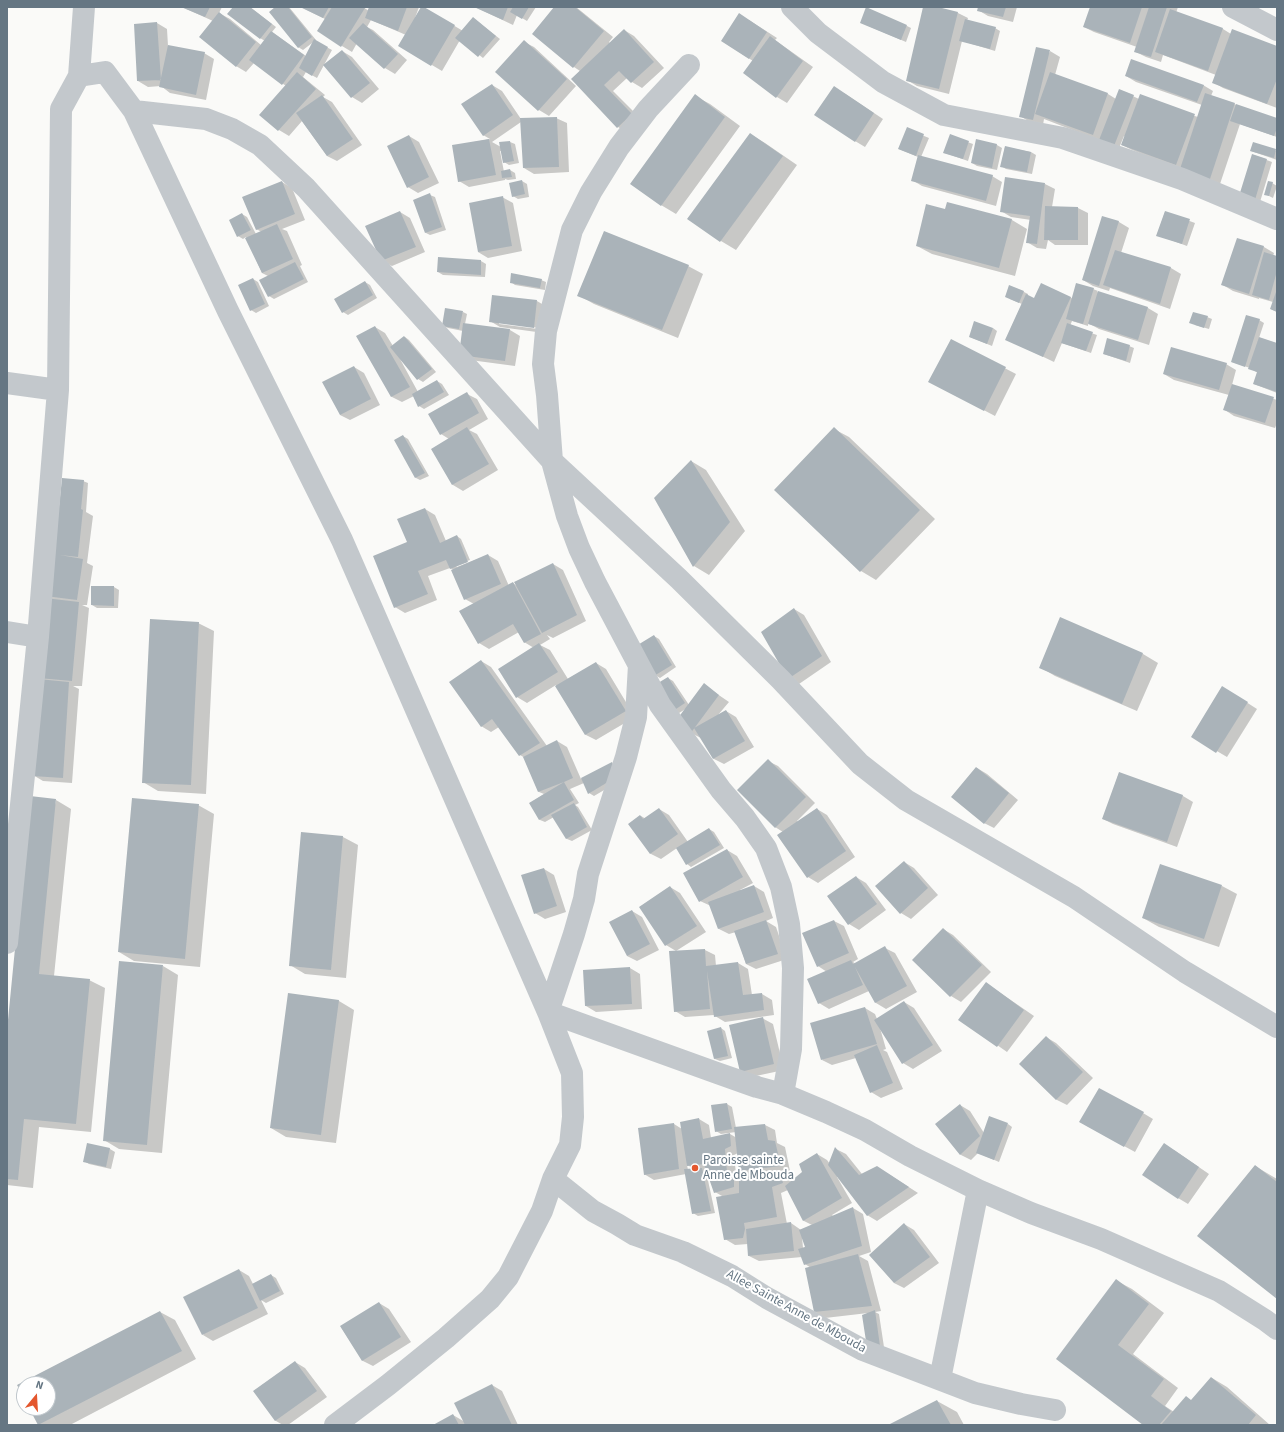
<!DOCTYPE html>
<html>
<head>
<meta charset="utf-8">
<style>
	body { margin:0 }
	#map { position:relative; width:1284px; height:1432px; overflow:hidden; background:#fafaf8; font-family:"Source Sans 3",sans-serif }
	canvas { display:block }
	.frame { position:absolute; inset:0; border:8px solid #657683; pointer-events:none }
	.north { position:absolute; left:16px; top:1376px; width:40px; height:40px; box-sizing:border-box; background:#fff; border:1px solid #c1c8cd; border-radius:50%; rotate:18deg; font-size:11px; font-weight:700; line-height:16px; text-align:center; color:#657683 }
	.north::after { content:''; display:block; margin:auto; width:14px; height:18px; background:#e4572e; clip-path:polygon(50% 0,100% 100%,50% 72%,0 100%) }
</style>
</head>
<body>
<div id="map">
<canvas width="1284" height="1432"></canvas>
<div class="frame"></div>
<div class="north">N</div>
</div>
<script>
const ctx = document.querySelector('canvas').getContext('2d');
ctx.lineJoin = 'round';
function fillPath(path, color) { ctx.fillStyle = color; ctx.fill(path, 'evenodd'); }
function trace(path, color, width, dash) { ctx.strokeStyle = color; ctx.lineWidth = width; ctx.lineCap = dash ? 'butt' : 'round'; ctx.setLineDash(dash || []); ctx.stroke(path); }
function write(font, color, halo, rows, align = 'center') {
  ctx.font = font + ' "Source Sans 3",sans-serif'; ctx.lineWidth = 4; ctx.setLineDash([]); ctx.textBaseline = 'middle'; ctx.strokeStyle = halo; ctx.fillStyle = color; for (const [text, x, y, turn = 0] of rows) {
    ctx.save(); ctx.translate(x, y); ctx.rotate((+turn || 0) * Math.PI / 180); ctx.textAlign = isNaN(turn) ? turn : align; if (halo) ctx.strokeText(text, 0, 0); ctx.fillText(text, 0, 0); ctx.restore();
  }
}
fillPath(new Path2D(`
	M182 7H222L219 13 230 19 261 45 265 41 260 38 234 7H250L276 27 272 32 306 56 315 41 332 50 317 78 306 72 303 77 325 95 323 97 332 102 362 145 337 161 327 156 302 121 289 136 279 130 260 115 286 86 254 63 246 72 236 66 213 21Z
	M277 7H289L316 40 303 50 298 47Z
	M301 7H363L369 11 370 7H419L415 18 423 7 463 31 473 18 500 39 483 58 460 40 442 71 400 46 406 35 371 20 367 27 373 30 407 60 395 74 385 68 357 43 352 52 342 46 325 19Z
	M475 7H536L527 21 517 15 513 25Z
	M556 7H576L613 37 609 42 610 43 624 30 634 36 664 68 642 88 632 82 627 78 613 91 642 120 628 133 618 127 572 79 580 71 574 67Z
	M924 7H934L958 13 968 18 967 21 995 28 1000 31 995 51 962 41 949 94 917 86 907 80Z
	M979 7H1017L1013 22 988 16 978 10Z
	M1091 7H1178L1176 13 1223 29 1231 34 1277 47V108L1223 88 1213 82 1216 75 1163 55 1161 62 1146 57 1136 52 1137 47 1094 32 1084 27Z
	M749 20 777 38 775 40 813 67 787 103 777 97 753 61 722 41Z
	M157 23 167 29 168 46 204 53 214 59 206 100 170 93 161 86 148 87 138 81Z
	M866 25 907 26 911 28 906 42Z
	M524 42 534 47 576 86 549 116 539 110 497 71Z
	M342 51 352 57 379 89 362 103 352 97Z
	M1050 51 1060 57 1055 75 1108 94 1116 99 1120 90 1139 99 1198 117 1202 105 1136 82 1126 76 1203 85 1213 91 1211 96 1277 119V137L1240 124 1219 187 1132 150 1122 145 1125 136H1124L1119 148 1044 119 1043 125 1030 122 1020 116Z
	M492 85 502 91 521 119 556 118 567 123 569 172 534 174 524 168 521 122 492 142 501 147 500 143 510 142 515 144 519 163 509 165 504 162 502 151H500L504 172 510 170 515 173 516 179 508 180 505 179V180L469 187 459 181 453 146 490 139 483 135Z
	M844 93 883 119 865 147 855 141Z
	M695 96 710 104 740 126 676 214 661 205Z
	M907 129 929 138 921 157 992 176 1002 182 996 206 922 186 912 180 918 157 899 149Z
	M750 134 765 143 797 165 736 250 721 241 689 219Z
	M409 136 419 142 439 183 418 193 408 187Z
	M950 136 973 144 968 161 945 153Z
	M977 140 997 145 1002 148 997 170 977 166 972 163Z
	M1254 143 1277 151V160L1251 151Z
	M1005 147 1031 152 1036 155 1032 174 1006 169 1001 166Z
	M1253 155 1272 162 1260 202 1245 198Z
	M522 181 527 184 529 197 518 199 513 196Z
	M282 182 292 188 305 220 282 229 287 231 302 265 300 266 308 282 274 299 269 296 268 276 262 273 246 237 243 239 238 236 242 214 247 217 256 234 262 232 256 229Z
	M1272 183 1277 186 1273 198 1265 194Z
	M1045 184 1055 189 1052 207 1078 208 1088 213V245H1055L1048 240 1046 249 1037 248 1027 242 1031 220 1011 217 1001 211Z
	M430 195 435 197 446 230 430 235 426 233Z
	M502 197 513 203 522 251 488 258 478 252Z
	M948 203 1012 220 1027 229 1015 276 932 254 917 246 946 211Z
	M400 212 410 218 425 252 392 266 381 261Z
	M1165 212 1195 223 1187 246 1157 235Z
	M1103 217 1119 222 1129 228 1121 253 1171 268 1181 274 1170 309 1110 288 1109 291 1093 286 1083 280Z
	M1238 239 1264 247 1274 253 1273 256 1277 257V312L1271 309 1273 302 1259 298V299L1233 291 1223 285Z
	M439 258 481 261 486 264 485 277 443 275 438 272Z
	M688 266 703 274 678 338 594 304 578 295Z
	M253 279 258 282 269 306 256 313 251 310Z
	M541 280 546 282 545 290 515 285 511 282Z
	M365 282 370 285 377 298 348 315 343 312Z
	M1010 286 1024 292 1028 294V296L1034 299 1070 297 1073 299 1093 289 1098 291 1097 292 1148 308 1158 314 1149 345 1099 329 1088 323V326L1072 321 1070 326 1097 335 1091 353 1062 343 1054 362 1006 339 1022 304 1010 299Z
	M537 301 547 307 544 333 500 327 490 321ZM499 322 539 328 538 329 499 324Z
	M463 312 467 314 465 324 510 330 520 336 515 366 470 360 463 331 448 328 443 326Z
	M1207 317 1212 319 1209 329 1195 325Z
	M1259 320 1264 323 1259 338 1277 344V393L1254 384 1258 373 1250 368 1232 362Z
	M375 327 385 333 393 346 405 337 409 340 436 372 423 382 418 379 400 359 418 392 437 381 442 384 449 395 424 409 419 406 414 396 402 402 392 397 358 336Z
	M993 328 997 331 992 346 970 337Z
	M951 340 1016 374 995 416 940 387Z
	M1129 346 1134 348 1130 363 1104 354Z
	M1226 364 1236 370 1232 385 1277 400V423L1275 428 1234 416 1225 410 1229 395 1174 380 1164 374Z
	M354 367 364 373 380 405 350 420 340 415Z
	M467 394 477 399 488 419 469 430 477 434 498 470 463 491 453 485 432 449 449 439 441 434 430 414Z
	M834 429 849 437 935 519 876 580 861 571 776 490Z
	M403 436 408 439 429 476 420 480 416 478Z
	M691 461 706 470 745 531 709 575 694 566 655 498Z
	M83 481 88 483 86 512 93 516 87 563 93 566 87 605H82L89 608 82 686H73L79 689 72 783 43 781 33 775 46 596Z
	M425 509 435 515 446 541 457 536 461 539 470 560 455 565 457 567 488 555 498 561 509 586 513 583 517 586 553 564 563 570 586 621 553 638 547 635 550 639 540 645 550 650 568 679 596 663 606 669 635 717 596 740 586 735 556 685 527 703 517 697 499 669 534 648 524 642 519 632 489 649 479 643 474 604 465 599 454 570 450 568 428 576 437 600 405 613 395 607 408 543Z
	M92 587H114L119 590 118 608H97L92 605Z
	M794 609 804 615 831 662 799 684 789 678Z
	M1061 619 1143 654 1158 663 1137 711 1055 676 1040 667Z
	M198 623 214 631 206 794 158 791 143 782Z
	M654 636 659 639 676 667 660 678 655 675Z
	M481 661 491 667 547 746 557 741 567 747 581 779 612 763 623 779 594 796 589 793 584 783 570 789 579 803 575 805 578 807 592 830 572 841 567 839 554 817 545 822 540 820 530 803 544 794 539 792 525 758 520 755 499 727 491 732 481 726Z
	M668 678 673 681 689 705 704 685 729 702 718 715 726 711 736 717 754 747 724 764 714 759 701 738 691 733 687 708 676 715Z
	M1232 693 1257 709 1227 757 1193 737Z
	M768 761 778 766 815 803 797 821 798 822 817 809 827 815 855 857 818 883 808 877 783 832 775 827Z
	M977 768 987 774 1018 800 994 828 984 823Z
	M1119 773 1183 796 1193 802 1177 847 1113 824 1103 819Z
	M56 800 71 809 54 976 89 980 105 988 91 1132 39 1127 33 1188 7 1185V1037Z
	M198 805 214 814 200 967 134 961 119 952Z
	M659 809 669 815 688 842 709 829 714 832 724 848 691 867 687 864 677 848 661 859 651 854 629 824 641 816 646 819Z
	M302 833 343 837 358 845 346 978 305 974 290 965Z
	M727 850 737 856 753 883 740 890 741 891 754 886 764 892 773 918 766 921 776 927 787 959 756 969 746 964 736 932 729 934 719 929 711 906 700 901Z
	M904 862 914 868 938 895 911 919 901 913 877 886Z
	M544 869 554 875 566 912 545 919 535 913Z
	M856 877 866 883 886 910 859 930 849 924 828 897Z
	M1222 886 1237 894 1219 947 1159 927 1143 918Z
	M670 887 680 893 706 932 676 951 666 945 640 907Z
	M632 911 642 917 659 950 637 961 627 956Z
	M834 921 844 926 858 959 853 962 856 964 885 948 895 953 917 992 886 1009 876 1003 869 991 829 1009 819 1003 827 972 818 966Z
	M943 929 953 935 991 972 961 1002 951 996 913 960Z
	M705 950 715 955 716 966 738 963 748 969 752 995 762 994 772 1000 774 1015 725 1022 715 1016 714 1015 685 1017 675 1011Z
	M163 966 178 975 162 1153 119 1149 104 1140Z
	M630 968 640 974 642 1009 596 1012 586 1006 584 971Z
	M986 983 1034 1016 1007 1052 960 1019Z
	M289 994 339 1001 354 1010 336 1143 286 1137 271 1128Z
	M904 1002 914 1008 942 1051 913 1069 903 1063 880 1028 886 1049 883 1050 887 1052 903 1089 881 1098 871 1092 856 1058 832 1065 822 1060 865 1008 875 1014 877 1019Z
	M762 1018 773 1024 784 1070 751 1077 741 1071Z
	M721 1028 725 1031 732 1058 720 1061 715 1059Z
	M1046 1037 1056 1043 1093 1078 1067 1105 1057 1100 1020 1064Z
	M727 1104 732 1107 736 1128 765 1125 775 1130 777 1143 785 1147 790 1171 781 1172 790 1177 791 1182 803 1173 817 1154 827 1160 830 1164 836 1149 846 1154 862 1174 887 1173 918 1193 877 1221 867 1215 838 1176 837 1177 852 1203 832 1215 833 1216 853 1208 863 1214 871 1252 859 1256 868 1261 881 1311 875 1312 879 1314 884 1347 872 1343 868 1313 825 1318 815 1312 811 1268 805 1264 802 1257 759 1261 749 1256 748 1244 735 1245 725 1239 722 1196 715 1192 708 1171H706L715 1213 698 1216 693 1213 686 1174 654 1180 644 1174 674 1124 682 1129 699 1119 709 1125 711 1138 730 1134 737 1138 736 1132 721 1134 716 1131ZM738 1153 740 1170 750 1176 742 1177 736 1174 734 1155ZM687 1165 695 1169 688 1170ZM788 1190 804 1221 812 1225 801 1230 791 1223 787 1224 781 1193ZM802 1237 806 1247 803 1248Z
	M960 1105 970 1111 984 1133 1008 1124 1012 1127 999 1162 978 1153 971 1160 961 1155 936 1124Z
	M1143 1113 1153 1119 1135 1152 1080 1122Z
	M88 1144 110 1149 115 1152 111 1169 89 1164 84 1161Z
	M1174 1150 1209 1174 1188 1204 1178 1198Z
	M1255 1166 1277 1179V1298Z
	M904 1224 914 1230 939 1263 904 1288 894 1283Z
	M239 1270 249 1276 253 1284 271 1275 276 1278 284 1294 266 1303 261 1300 268 1314 213 1341 203 1335Z
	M1117 1281 1132 1289 1164 1313 1133 1354 1178 1388 1165 1406 1174 1412 1192 1401 1212 1378 1227 1387 1270 1425H1145L1058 1359Z
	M379 1303 389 1309 411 1342 373 1366 363 1361 341 1327Z
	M160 1312 175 1320 196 1359 70 1425H39L30 1408H48V1384H24V1396L18 1385Z
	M295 1362 305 1368 327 1397 288 1425H283L276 1421 254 1391Z
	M492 1385 502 1391 518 1425H435L453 1415 465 1422Z
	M937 1401 957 1412 964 1425H890Z`), '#0003');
fillPath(new Path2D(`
	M181 7H210L205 17Z
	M233 7H250L272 24 260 39 227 14Z
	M275 7H288L312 37 298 48 269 12Z
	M300 7H329L323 18Z
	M332 7 365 8 341 47 317 31Z
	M369 7H407L398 31 365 18Z
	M421 7H424L455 25 431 66 398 46Z
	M474 7H508L503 20Z
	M513 7H529L522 19 510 12Z
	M554 7H575L604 31 573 68 532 34Z
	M866 7 907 25 901 40 860 23Z
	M923 7H938L958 12 939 89 906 81Z
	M978 7H1006L1003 17 977 11Z
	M1090 7H1142L1130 43 1083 27Z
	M1149 7H1167L1151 57 1134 52Z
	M1170 9 1223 28 1208 71 1155 52Z
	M219 12 256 42 236 67 199 37Z
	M739 13 767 32 749 59 721 41Z
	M473 17 496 36 478 57 455 38Z
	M965 19 996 27 990 49 959 41Z
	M157 22 161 80 137 81 134 24Z
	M363 23 398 54 384 69 349 38Z
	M624 29 654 62 631 83 619 71 604 85 632 114 617 128 571 79Z
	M1232 29 1277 46V79L1267 104 1212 83Z
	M271 31 304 55 282 85 249 60Z
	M770 36 803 61 776 98 743 73Z
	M314 39 328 47 312 76 299 68Z
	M524 40 567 79 538 111 495 72Z
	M168 45 205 52 196 95 159 87Z
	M1036 47 1050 50 1033 120 1019 117Z
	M342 50 370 83 351 98 323 65Z
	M1131 59 1204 85 1197 102 1125 76Z
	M297 72 316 89 278 131 259 115Z
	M1050 72 1108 93 1093 135 1035 114Z
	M492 84 513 115 483 136 461 104Z
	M834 86 874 113 855 142 814 115Z
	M1119 89 1134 95 1114 146 1099 140Z
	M1205 93 1235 103 1209 182 1179 172Z
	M695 94 725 117 661 206 630 184Z
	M1140 94 1195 114 1176 165 1121 145Z
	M322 95 353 139 327 156 296 113Z
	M1236 104 1277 118V128L1274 136 1230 121Z
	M557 117 559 167 523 168 520 118Z
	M907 127 924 134 916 156 898 149Z
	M750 133 783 156 720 242 687 219Z
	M950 134 969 141 963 159 943 153Z
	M409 135 429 177 407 188 387 146Z
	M489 139 496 175 458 182 452 145Z
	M976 139 997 144 992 168 971 163Z
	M510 141 514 161 503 163 499 142Z
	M1253 142 1276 149 1274 158 1250 151Z
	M1005 146 1031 152 1027 172 1000 167Z
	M1252 154 1267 159 1255 200 1239 196Z
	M918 155 993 175 986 201 911 181Z
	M510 169 512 177 502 178 501 171Z
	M1005 177 1045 183 1037 244 1026 243 1030 216 1000 212Z
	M522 180 525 194 512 197 509 183Z
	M282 181 295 214 256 230 242 197Z
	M1268 181 1273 182 1269 196 1264 195Z
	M430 193 442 227 425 233 413 200Z
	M503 196 512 246 478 252 469 203Z
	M947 202 1012 219 999 268 916 246 926 204 945 209Z
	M1045 206 1078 207V240H1044Z
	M400 211 416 247 381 261 365 226Z
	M1165 211 1190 219 1182 244 1156 236Z
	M242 213 251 230 237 237 229 220Z
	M1102 216 1119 221 1099 286 1082 280Z
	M277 224 293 259 262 273 245 238Z
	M604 231 689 265 662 330 577 296Z
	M1237 238 1264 246 1249 294 1221 285Z
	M1115 250 1171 267 1160 304 1103 285Z
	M1264 252 1277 256V271L1269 300 1252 295Z
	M438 257 481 260V275L437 272Z
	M295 262 304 279 268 297 259 280Z
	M511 273 542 279 540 288 510 283Z
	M253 278 265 304 250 311 238 285Z
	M365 281 373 295 342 313 334 299Z
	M1041 283 1071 297 1043 357 1005 340 1026 294 1034 298Z
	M1076 283 1094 288 1083 324 1066 319Z
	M1009 285 1024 291 1019 303 1005 297Z
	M1277 289V312L1270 309Z
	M1098 291 1148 307 1138 340 1088 324Z
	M492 295 537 300 534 328 489 322Z
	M445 308 463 311 459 329 442 326Z
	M1193 312 1208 316 1204 328 1189 323Z
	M1246 315 1260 319 1245 367 1231 362Z
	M974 321 993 328 987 344 969 337Z
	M463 323 510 329 505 361 459 355Z
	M1067 323 1093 332 1086 351 1061 343Z
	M375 326 410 387 391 397 356 336Z
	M404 336 432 369 417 380 390 347Z
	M1259 337 1277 343V392L1253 384 1257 372 1248 369Z
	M1107 338 1130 345 1126 361 1103 354Z
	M951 339 1006 367 984 411 928 382Z
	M1171 347 1227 363 1219 390 1163 374Z
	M354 366 371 399 340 415 322 382Z
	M437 380 444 392 418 407 412 394Z
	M1232 384 1274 397 1265 423 1223 410Z
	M467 392 479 413 440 435 428 414Z
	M467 427 489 464 452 485 431 449Z
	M834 427 920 510 860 572 774 490Z
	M403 435 425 473 415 478 394 440Z
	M691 460 730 522 693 567 654 498Z
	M62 478 84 480 81 509 83 510 78 557 60 555 83 559 77 600 45 596 59 507Z
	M425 508 440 543 457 535 468 562 450 569 446 560 418 571 428 594 394 608 373 556 407 542 397 519Z
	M488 554 501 584 464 600 451 570Z
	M553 563 577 615 542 633 514 582Z
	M513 582 541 634 524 643 513 624 478 644 459 611Z
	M91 586H114V606L91 605Z
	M45 598 79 602 72 681 38 678Z
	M794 608 822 656 788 679 761 632Z
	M1060 617 1143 653 1122 704 1039 668Z
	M150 619 199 622 191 785 142 783Z
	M654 635 672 665 654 676 636 646Z
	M539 643 558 672 516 698 498 669Z
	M481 660 540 743 519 756 492 719 481 727 449 682Z
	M596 662 626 711 585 735 555 686Z
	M668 677 685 703 670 713 653 686Z
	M38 679 69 682 63 778 32 776Z
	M704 683 719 695 690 734 675 722Z
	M1222 686 1248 702 1216 753 1191 737Z
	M726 710 745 741 713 759 694 728Z
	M557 740 573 778 564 782 574 800 539 820 529 803 564 782 538 792 523 757Z
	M768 759 806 797 775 828 737 790Z
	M612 762 618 776 588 794 581 778Z
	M976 767 1009 793 984 824 951 797Z
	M1119 772 1183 795 1167 842 1102 819Z
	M30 796 56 799 39 974 90 979 76 1124 24 1119 18 1180 7 1179V1030Z
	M132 798 199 804 185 959 118 952Z
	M574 803 587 827 566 839 551 815Z
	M659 808 678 834 650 854 628 824 640 815 643 819Z
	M817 808 846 851 807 878 777 835Z
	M709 828 720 845 686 865 676 848Z
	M301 832 343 836 331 970 289 966Z
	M727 849 743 877 699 902 683 873Z
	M904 861 928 888 900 914 875 886Z
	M1160 864 1222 885 1204 939 1142 918Z
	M544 868 557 906 534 914 521 875Z
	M856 876 877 904 848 925 827 896Z
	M754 885 764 912 718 929 708 902Z
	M670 886 697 926 665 946 639 907Z
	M632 910 650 944 627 956 609 922Z
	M766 920 778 954 746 964 734 931Z
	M834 920 849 953 817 967 802 933Z
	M943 928 982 965 950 997 912 960Z
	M885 946 907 986 875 1003 855 967 863 985 818 1004 807 979 851 960 853 964Z
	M705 949 706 966 738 962 743 995 762 993 764 1010 714 1017 707 971 710 1009 674 1012 669 951Z
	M119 961 163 965 147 1145 103 1141Z
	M630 967 632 1004 585 1006 583 970Z
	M986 982 1024 1010 997 1047 958 1020Z
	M288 993 339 1000 321 1135 270 1128Z
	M904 1001 933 1045 902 1064 874 1020Z
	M865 1007 877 1044 821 1060 810 1023Z
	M763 1017 774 1064 740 1072 729 1025Z
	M721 1027 728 1056 714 1059 707 1031Z
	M1046 1036 1083 1072 1056 1100 1019 1064Z
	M877 1045 893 1083 870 1093 854 1055Z
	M1099 1088 1144 1112 1124 1147 1079 1122Z
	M727 1103 732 1129 715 1132 711 1105Z
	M960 1104 980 1136 960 1155 935 1124Z
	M989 1116 1008 1123 994 1160 976 1153Z
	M699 1118 703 1139 730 1133 731 1146 725 1149 727 1172H734V1187L714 1193 704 1164 687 1166 680 1122Z
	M674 1123 679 1169 644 1175 638 1128Z
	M765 1124 768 1140 775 1141 781 1166 739 1171 734 1127Z
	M87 1143 110 1148 106 1167 83 1162Z
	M1164 1143 1199 1167 1178 1199 1142 1175Z
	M835 1147 859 1175 877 1166 909 1187 867 1216 828 1165Z
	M817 1153 842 1198 803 1221 785 1186 802 1172 799 1164Z
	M1255 1165 1277 1182V1299L1197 1236Z
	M702 1168 711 1211 692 1214 684 1169Z
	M780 1171 783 1183 772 1187 777 1217 744 1223 745 1229 743 1238 724 1240 716 1197 739 1193V1176Z
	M853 1207 862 1246 804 1265 798 1249 805 1247 799 1230Z
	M791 1222 794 1251 748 1256 746 1229Z
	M904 1223 930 1257 894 1283 869 1255Z
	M858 1254 872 1306 814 1312 805 1268Z
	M239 1269 258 1308 202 1335 183 1297Z
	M271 1274 280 1291 260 1301 252 1284Z
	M1116 1279 1149 1304 1118 1345 1164 1379 1151 1396 1171 1411 1159 1425H1143L1056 1359Z
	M379 1302 401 1337 362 1361 340 1326Z
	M875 1310 880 1346 866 1341 862 1315Z
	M160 1311 182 1351 38 1425 29 1408H48V1384H24V1398L17 1385Z
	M295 1361 317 1391 275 1421 253 1391Z
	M1211 1377 1256 1415 1248 1425H1161L1186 1396 1191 1400Z
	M492 1384 512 1425H465L454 1403Z
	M937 1400 951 1425H888Z
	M453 1414 459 1425H433Z`), '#aab3b9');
trace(new Path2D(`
	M792 7 818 33 883 82 944 115 1063 138 1182 179 1277 219
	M1233 7 1277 30
	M689 65 648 109 619 147 591 192 572 230 546 331 543 364 547 395 552 461 567 516 579 548 595 582 660 705 721 790 745 818 766 848 781 887 789 924 793 968 791 1049 783 1094
	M79 76 105 72 134 111 228 311 342 540 548 1012 572 1073 573 1117 570 1145 553 1179 542 1211 508 1277 490 1299 446 1338 388 1385 335 1425
	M134 111 206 119 232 129 260 145 306 188 552 461 679 579 781 680 860 764 906 800 1074 897 1185 972 1277 1027
	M7 383 58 390
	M7 632 38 637
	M639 665 636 717 626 757 588 874 584 899 574 934 548 1012 717 1073 757 1087 783 1094 826 1112 865 1130 910 1156 978 1190 1031 1213 1101 1239 1219 1291 1265 1320 1277 1329
	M7 943 38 637 58 390 61 109 79 76 84 7
	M553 1179 593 1211 617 1224 635 1235 683 1252 732 1276 767 1298 863 1350 975 1393 1021 1404 1055 1410
	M940 1379 978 1190`), '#c3c8cc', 22);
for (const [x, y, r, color] of [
	[695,1168,4,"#e4572e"]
]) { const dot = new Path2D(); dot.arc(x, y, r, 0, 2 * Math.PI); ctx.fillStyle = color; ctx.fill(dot); trace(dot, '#fff', 1.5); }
write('13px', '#657683', '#fff', [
	["Paroisse sainte",703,1161],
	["Anne de Mbouda",703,1176]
], 'left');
write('13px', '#657683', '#fff', [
	["Allee Sainte Anne de Mbouda",796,1312,29]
]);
</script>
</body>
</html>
